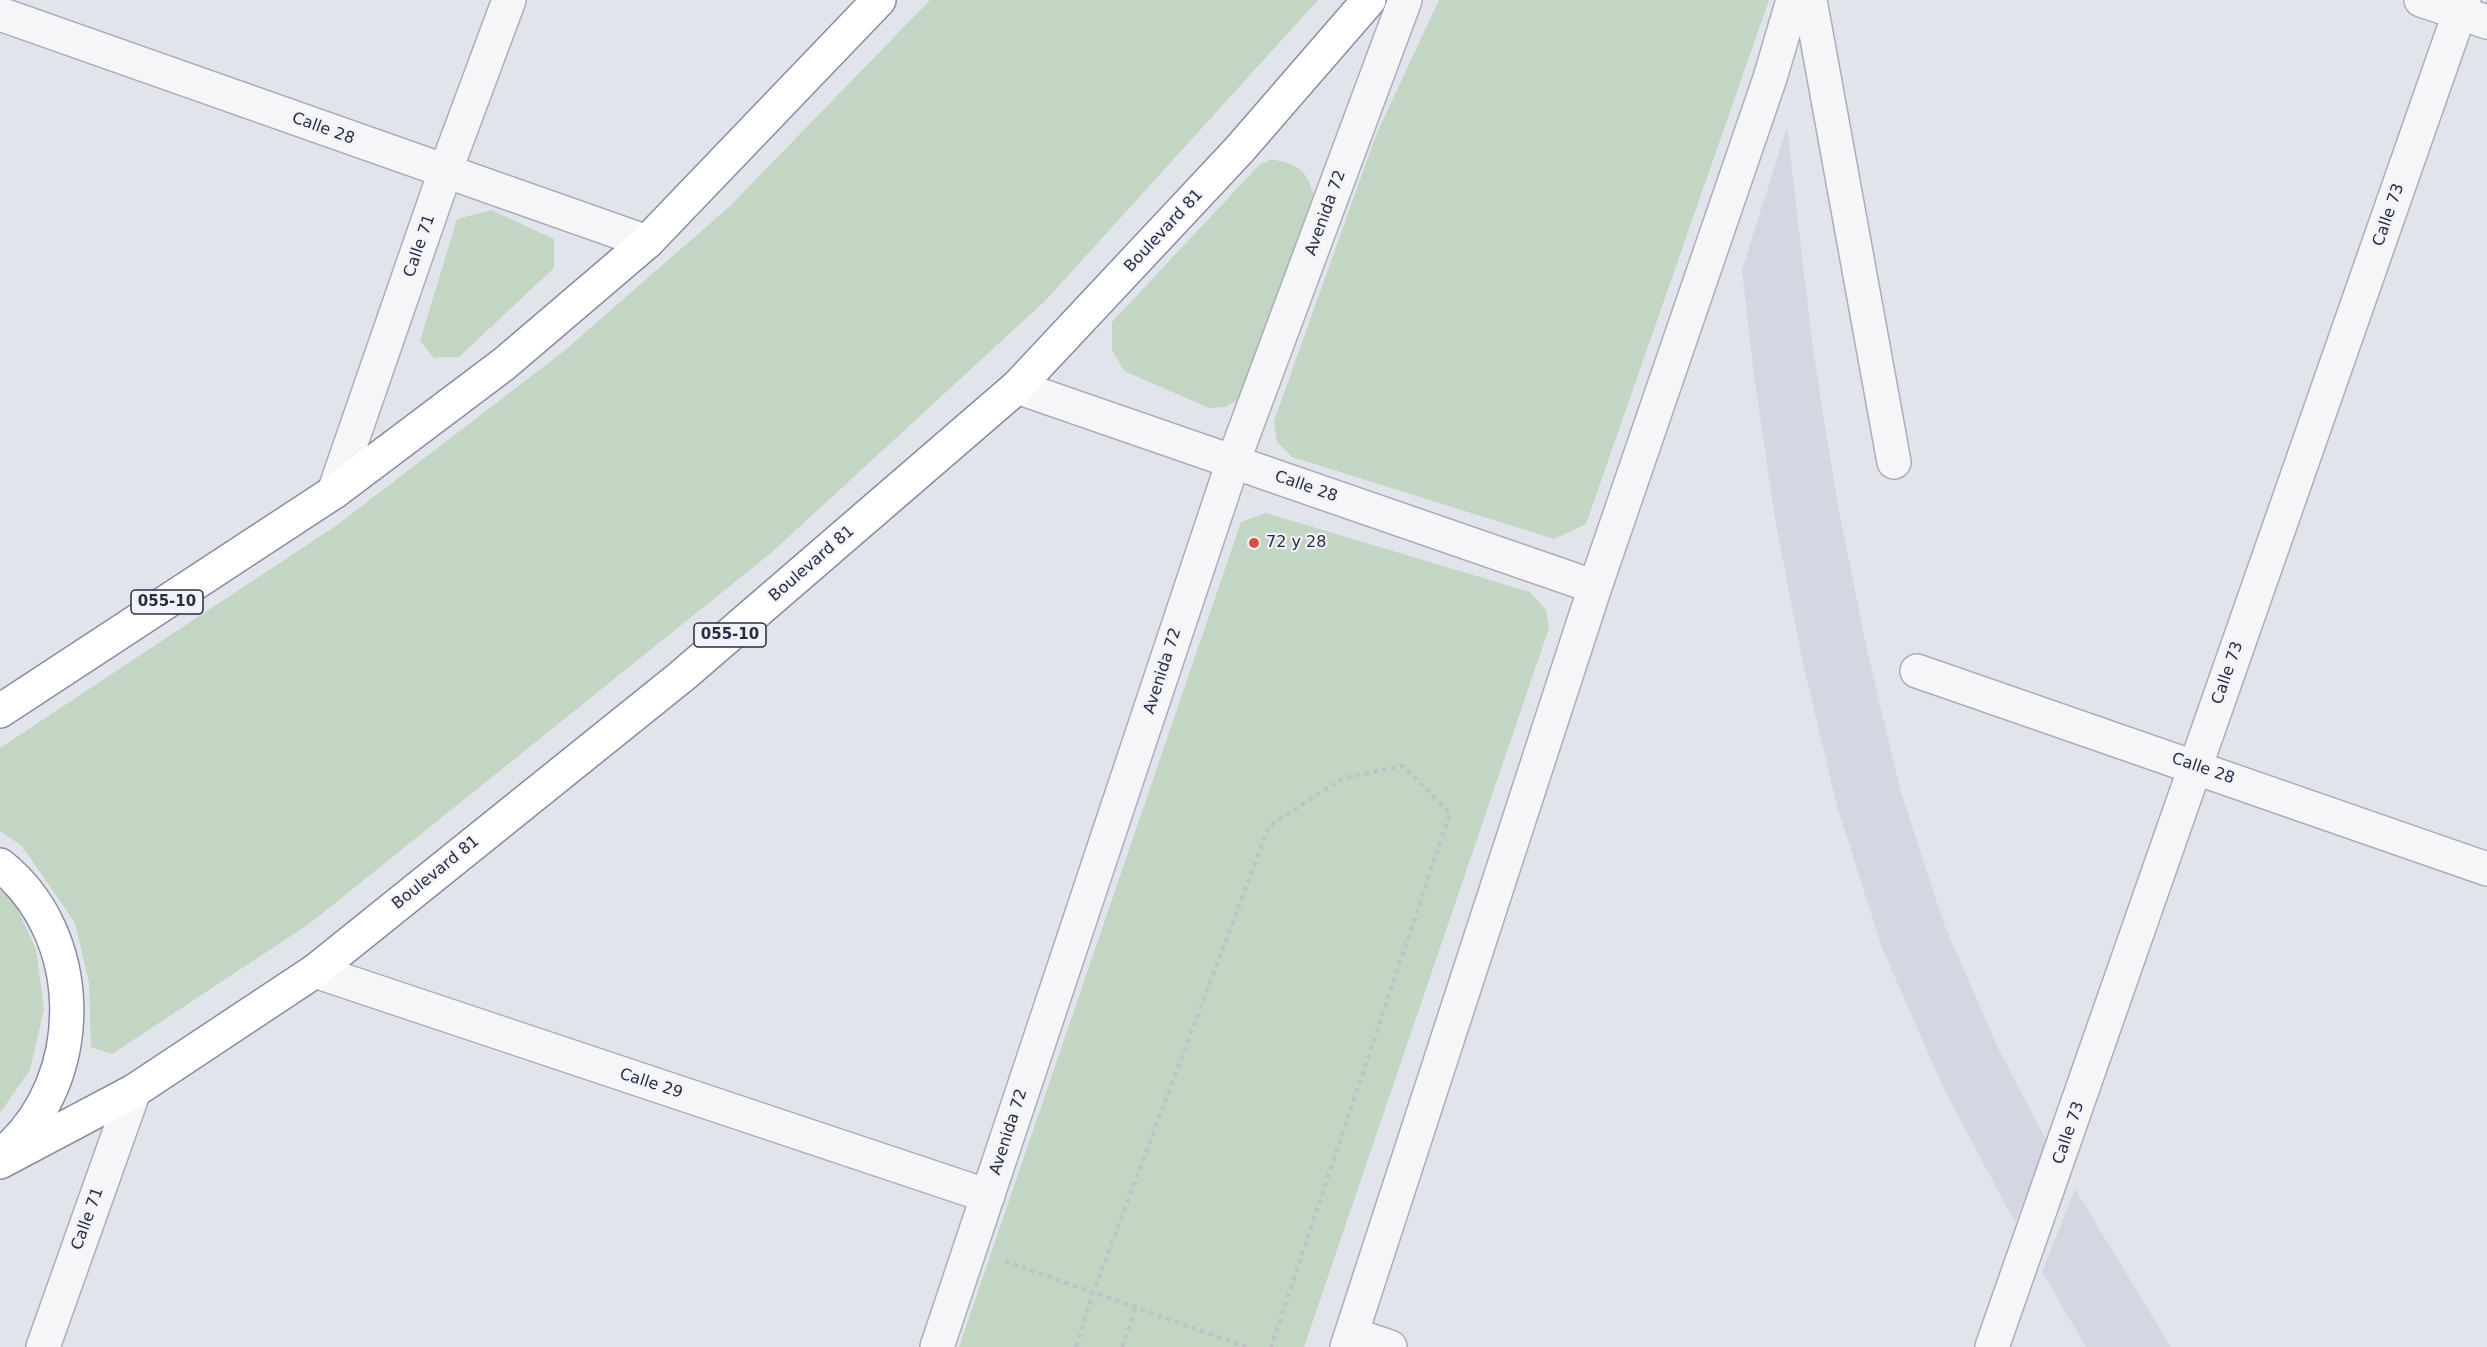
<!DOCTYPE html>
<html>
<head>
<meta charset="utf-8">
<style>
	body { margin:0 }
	canvas { display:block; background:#e2e4ec }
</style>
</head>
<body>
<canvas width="2487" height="1347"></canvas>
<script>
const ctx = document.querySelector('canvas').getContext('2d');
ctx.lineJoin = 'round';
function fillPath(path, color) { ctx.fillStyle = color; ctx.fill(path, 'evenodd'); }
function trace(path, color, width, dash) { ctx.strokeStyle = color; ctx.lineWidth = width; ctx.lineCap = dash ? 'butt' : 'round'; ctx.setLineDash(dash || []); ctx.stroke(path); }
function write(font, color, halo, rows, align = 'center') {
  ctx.font = font + ' "DejaVu Sans",sans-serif'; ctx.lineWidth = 4.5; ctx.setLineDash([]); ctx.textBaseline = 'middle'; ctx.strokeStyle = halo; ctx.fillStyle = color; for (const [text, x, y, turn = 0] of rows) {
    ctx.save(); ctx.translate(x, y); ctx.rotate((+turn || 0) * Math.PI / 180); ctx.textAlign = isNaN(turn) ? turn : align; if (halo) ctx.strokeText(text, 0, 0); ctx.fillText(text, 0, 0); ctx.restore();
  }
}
fillPath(new Path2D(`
	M1787 127 1813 350 1837 501 1867 650 1900 789 1944 924 1999 1050 2047 1142 2015 1223 1943 1087 1882 948 1837 806 1803 664 1775 519 1754 375 1742 270Z
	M2075 1189 2171 1347H2086L2042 1272Z`), '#d4d6e1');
fillPath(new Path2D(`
	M930 0H1318L1045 301 771 553 309 924 112 1054 91 1047 89 983 75 923 22 846 0 831V748L337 525 564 351 730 206Z
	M1439 0H1769L1586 524 1554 539 1292 457 1277 442 1274 421 1376 135Z
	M1271 159C1301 165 1307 171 1315 199L1246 395 1225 407 1209 408 1124 371 1112 350V322L1259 165Z
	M491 210 554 239V268L459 357 434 358 420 341 457 219Z
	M1266 513 1530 592 1546 610 1549 628 1304 1347H959L1241 522Z
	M0 890 14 902 36 949 44 1009 30 1070 0 1113Z`), '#c3d6c3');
const street = new Path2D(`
	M1810 0 1894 462
	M2421 0 2487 22
	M0 14 647 242
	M1017 387 1595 587
	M334 492 445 172 509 0
	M1917 671 2487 869
	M315 971 988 1196
	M1352 1334 1390 1347
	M43 1347 134 1091
	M937 1347 1233 462 1405 0
	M1347 1347 1595 587 1770 78 1793 0
	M1992 1347 2464 0`);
const highway = new Path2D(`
	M0 711 334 492 504 364 647 242 879 0
	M0 865C87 934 89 1078 6 1151
	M0 1162 134 1091 315 971 682 676 1017 387 1239 150 1369 0`);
trace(street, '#aaadba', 36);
trace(highway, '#888ca4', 36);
trace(new Path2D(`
	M1005 1261 1247 1347
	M1076 1347 1093 1293 1269 826 1343 778 1403 766 1450 813 1271 1347
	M1122 1347 1136 1308`), '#c1c1ca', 4, [4.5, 4.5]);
trace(street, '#f6f6f9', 33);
trace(highway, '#fff', 33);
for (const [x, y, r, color] of [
	[1254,543,6,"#d9503f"]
]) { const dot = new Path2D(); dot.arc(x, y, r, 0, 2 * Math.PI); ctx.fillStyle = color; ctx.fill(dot); trace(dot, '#f2f3f9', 2); }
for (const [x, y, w] of [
	[167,602,72],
	[730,635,72]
]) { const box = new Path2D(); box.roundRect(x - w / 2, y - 12, w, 24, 4.5); ctx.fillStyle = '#f2f3f9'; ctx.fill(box); trace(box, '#292c45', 1.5); }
write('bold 15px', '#292c45', null, [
	["055-10",167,602],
	["055-10",730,635]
]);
write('16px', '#292c45', '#f2f3f9', [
	["Calle 28",323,129,20],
	["Avenida 72",1326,213,-70],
	["Calle 73",2389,215,-71],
	["Boulevard 81",1164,231,-47],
	["Calle 71",420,246,-71],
	["Calle 28",1306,487,19],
	["Boulevard 81",812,564,-41],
	["Avenida 72",1163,671,-72],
	["Calle 73",2228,673,-71],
	["Calle 28",2203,769,19],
	["Boulevard 81",436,873,-39],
	["Calle 29",651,1084,18],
	["Avenida 72",1009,1132,-72],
	["Calle 73",2069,1133,-71],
	["Calle 71",88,1219,-70]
]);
write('16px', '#292c45', '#f2f3f9', [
	["72 y 28",1266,543]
], 'left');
</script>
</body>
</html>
